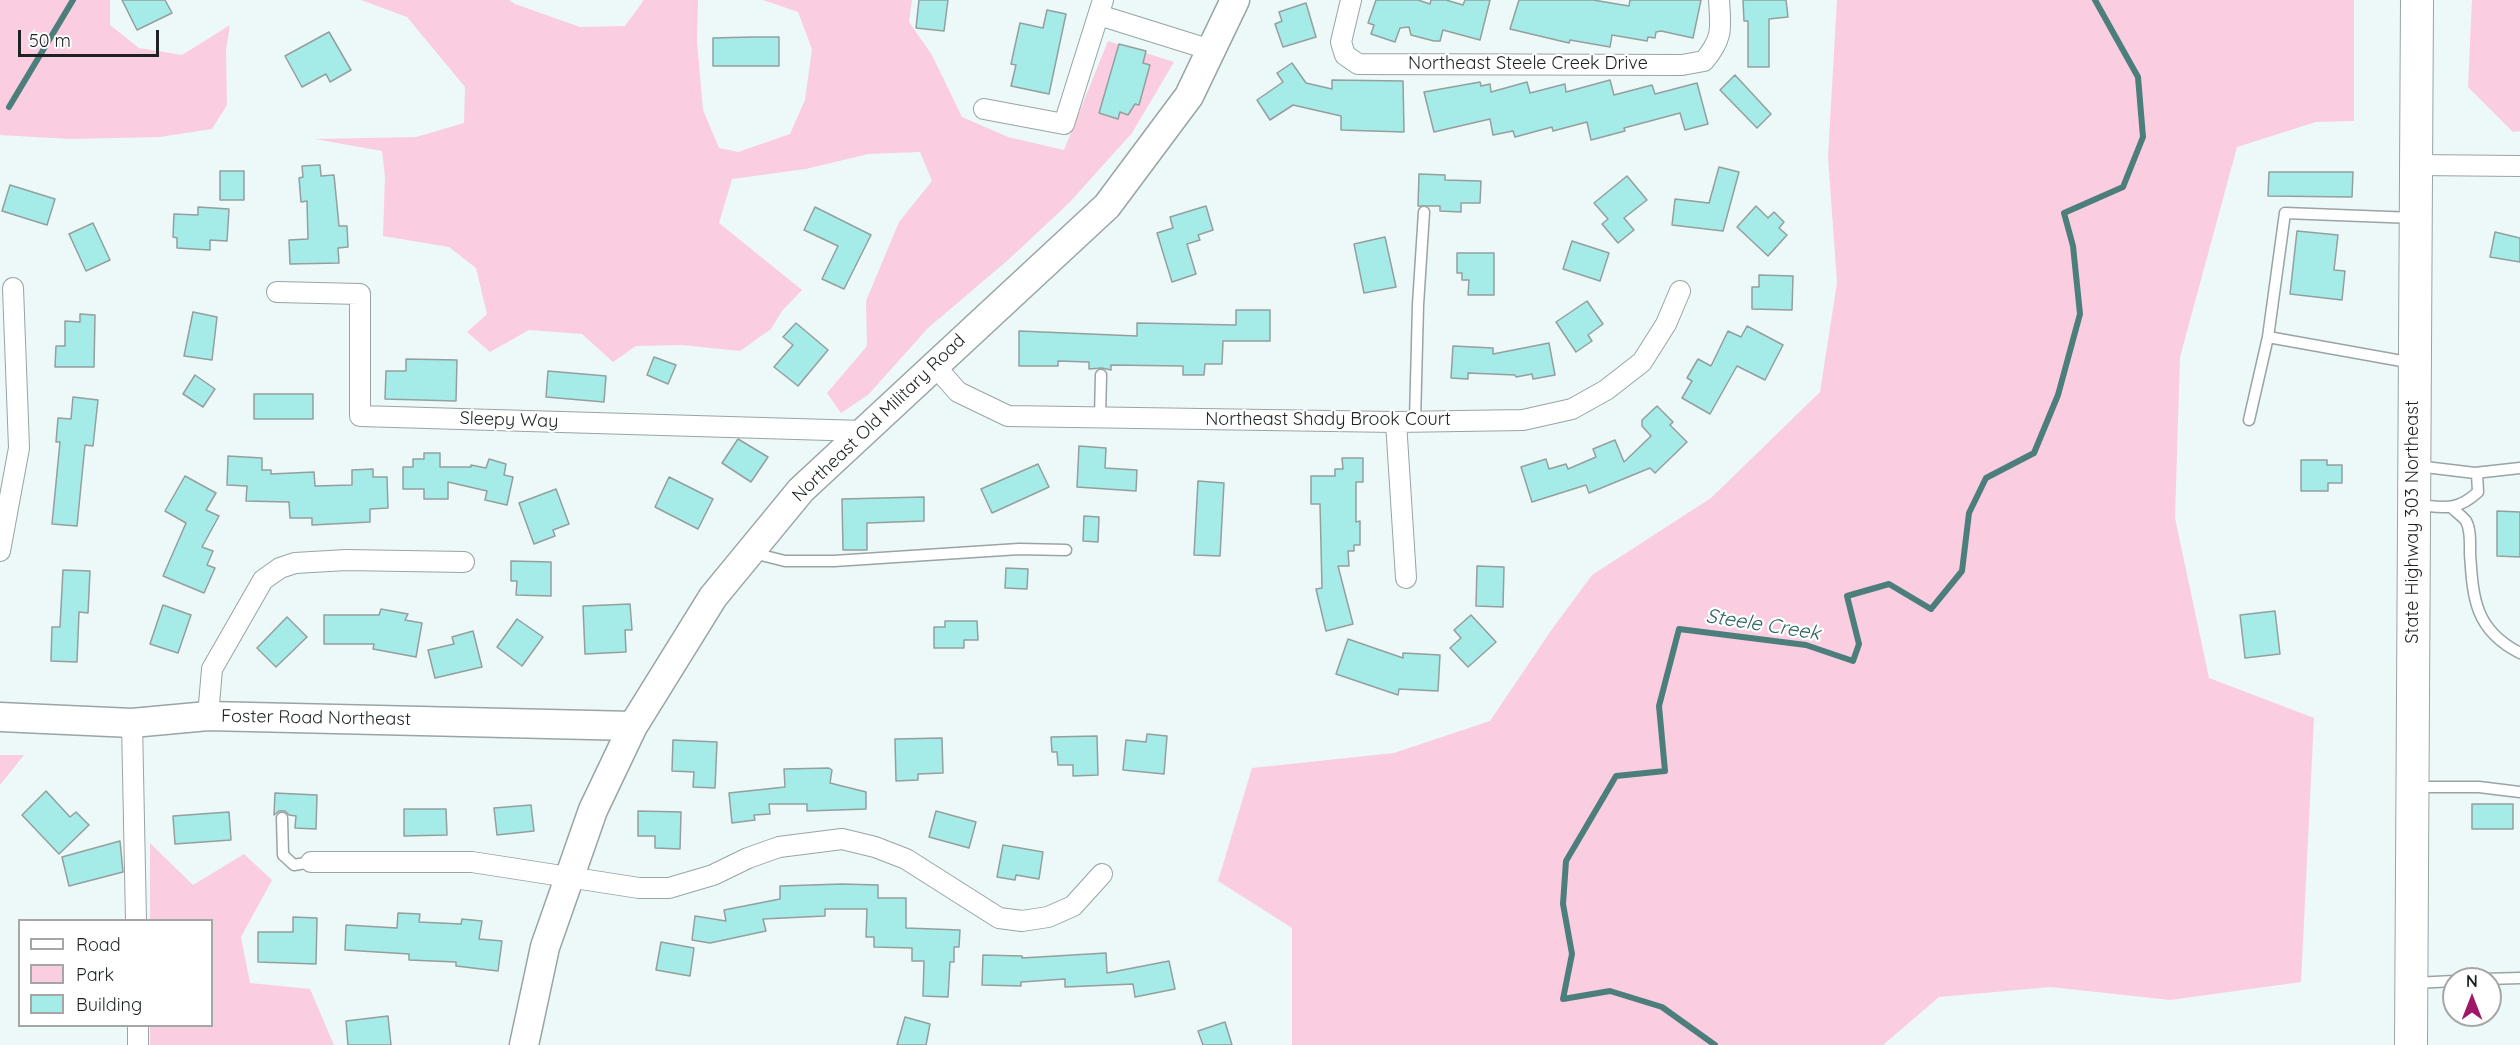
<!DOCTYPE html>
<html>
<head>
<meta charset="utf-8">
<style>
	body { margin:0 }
	#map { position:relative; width:2520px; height:1045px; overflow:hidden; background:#edf8f8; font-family:Quicksand,sans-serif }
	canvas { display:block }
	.legend { position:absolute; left:18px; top:919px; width:195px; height:108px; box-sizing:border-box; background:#fff; border:2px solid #a5a7a7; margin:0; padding:8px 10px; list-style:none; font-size:18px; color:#1e2222 }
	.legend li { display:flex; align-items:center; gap:12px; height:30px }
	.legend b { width:30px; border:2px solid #a5a7a7 }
	.north { position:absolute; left:2442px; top:967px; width:60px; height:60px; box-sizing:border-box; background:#fff; border:2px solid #a5a7a7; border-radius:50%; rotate:0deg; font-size:16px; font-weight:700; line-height:24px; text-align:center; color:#1e2222 }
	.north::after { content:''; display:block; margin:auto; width:21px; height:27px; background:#9e1867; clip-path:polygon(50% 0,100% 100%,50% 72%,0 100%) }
	.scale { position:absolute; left:18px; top:30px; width:141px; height:27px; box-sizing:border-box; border:3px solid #1e2222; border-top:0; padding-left:8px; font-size:18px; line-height:21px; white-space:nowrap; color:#1e2222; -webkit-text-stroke:4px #fff; paint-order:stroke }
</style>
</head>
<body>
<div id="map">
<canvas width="2520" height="1045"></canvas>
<ul class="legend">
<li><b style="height:8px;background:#fff"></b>Road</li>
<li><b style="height:16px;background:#facee0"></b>Park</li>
<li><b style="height:16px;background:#a5ece9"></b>Building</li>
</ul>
<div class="north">N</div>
<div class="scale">50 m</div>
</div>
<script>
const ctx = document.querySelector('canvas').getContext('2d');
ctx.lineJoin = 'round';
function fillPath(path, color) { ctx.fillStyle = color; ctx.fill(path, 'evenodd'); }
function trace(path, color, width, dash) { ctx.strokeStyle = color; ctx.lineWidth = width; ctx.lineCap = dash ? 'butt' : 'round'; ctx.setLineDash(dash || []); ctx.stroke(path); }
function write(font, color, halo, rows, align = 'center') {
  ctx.font = font + ' Quicksand,sans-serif'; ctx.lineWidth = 4.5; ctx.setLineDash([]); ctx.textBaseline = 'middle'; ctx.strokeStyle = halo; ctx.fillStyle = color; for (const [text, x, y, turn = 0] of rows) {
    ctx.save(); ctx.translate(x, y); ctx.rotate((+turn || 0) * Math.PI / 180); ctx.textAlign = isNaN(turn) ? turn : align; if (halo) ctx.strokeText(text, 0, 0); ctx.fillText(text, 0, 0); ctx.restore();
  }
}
fillPath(new Path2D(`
	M0 0H110V25L139 48 182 55 230 25 226 50 227 105 212 129 160 137 70 139 0 135Z
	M361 0H509L515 4 580 27 625 26 644 0H698L697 41 703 110 719 148 738 152 790 134 805 100 812 49 798 12 763 0H912L909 22 932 55 962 117 1008 137 1064 150 1108 41 1174 62 1132 133 1069 203 1008 260 928 328 868 395 841 413 827 393 867 346 866 301 899 222 932 181 920 152 868 154 806 169 732 179 719 223 802 290 782 311 771 329 740 351 682 345 636 346 613 362 582 334 529 330 490 352 467 332 487 314 476 268 449 247 383 236 385 177 382 151 315 139 416 137 464 123 465 87 407 17Z
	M1837 0H2354V121L2316 122 2237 147 2180 357 2175 518 2209 678 2314 718 2301 982 2170 1000 2051 987 1939 997 1883 1045H1292V928L1218 881 1252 768 1394 753 1490 721 1550 632 1592 575 1711 498 1820 392 1837 283 1828 157Z
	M2472 0H2520V131L2513 132 2468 87Z
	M0 755H24L0 785Z
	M150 843 193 885 244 854 272 880 241 937 250 983 310 989 334 1045H150V1026H212V920H150Z`), '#facee0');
trace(new Path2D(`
	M9 107 73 0
	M1715 1045 1662 1007 1610 991 1563 999 1572 954 1563 904 1566 861 1616 776 1665 771 1659 706 1679 629 1806 645 1853 661 1859 644 1847 596 1889 584 1931 609 1962 571 1969 513 1986 478 2034 453 2058 395 2080 314 2073 246 2064 213 2123 187 2143 137 2138 77 2095 0`), '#4c7e7c', 6);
const building = new Path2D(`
	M122 0H165L172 13 137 30Z
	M919 0H948L944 31 916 28Z
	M1376 0H1418L1430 4 1431 0H1446L1463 5 1465 0H1490L1480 40 1443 30 1440 41H1434L1411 35 1409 27 1400 28 1395 42 1371 34 1374 25 1368 23Z
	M1519 0H1593L1629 6 1630 0H1701L1693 38 1661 31 1656 32 1655 38 1648 37 1647 41 1612 35 1610 47 1570 40 1569 43 1510 29Z
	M1743 0H1786L1788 17 1769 19V67H1748V21H1744Z
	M1306 3 1316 37 1283 47 1275 24 1282 21 1279 12Z
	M1047 10 1066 14 1049 94 1011 86 1016 65 1011 64 1020 23 1043 28Z
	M329 32 351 70 330 82 326 74 302 87 285 56Z
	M752 37H779V66H713V38Z
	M1119 44 1146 51 1143 63 1150 65 1139 105 1135 104 1128 115 1120 112 1118 119 1099 113Z
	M1292 63 1306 83 1332 89V80L1403 81 1404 132 1341 130V116L1293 105 1270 120 1257 100 1283 82 1277 73Z
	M1735 75 1771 114 1757 128 1720 90Z
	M1610 80 1614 95 1652 85 1655 94 1697 83 1708 124 1685 130 1680 113 1624 128 1625 131 1591 140 1587 122 1553 131 1552 127 1515 137 1513 131 1493 135 1490 119 1434 132 1424 92 1480 82 1481 86 1490 84 1491 92 1527 82 1530 93 1565 84 1566 92Z
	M320 165 321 176 334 175 339 226H347L348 247 338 248 339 263 290 264 289 240 308 239 307 201 301 202 299 178 303 177 302 166Z
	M1719 167 1739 172 1723 231 1672 225 1675 199 1709 203Z
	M220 171H244V200H220Z
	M2269 172H2353L2352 197 2268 196Z
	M1419 174 1445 175V180L1481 181 1480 203H1461V212L1440 211V206H1418Z
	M1627 176 1647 200 1624 218 1634 230 1618 243 1602 224 1608 219 1594 203Z
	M10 185 55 199 47 225 2 211Z
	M1206 206 1213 230 1198 235 1200 240 1187 244 1196 274 1172 282 1157 233 1173 228 1170 217Z
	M1756 206 1768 218 1774 212 1784 222 1779 228 1787 235 1768 256 1737 227Z
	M198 207 229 209 227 241 210 240V250L177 248V238L173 237 174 214 198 215Z
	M815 207 871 235 844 289 822 279 838 246 804 230Z
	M93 223 110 260 86 271 69 234Z
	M2297 231 2338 235 2334 270 2345 271 2342 300 2290 294Z
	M2495 232 2520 238V262L2490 257Z
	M1385 237 1396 287 1364 293 1354 244Z
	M1572 241 1609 253 1600 281 1563 269Z
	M1457 253H1494V295H1468L1469 280H1462V273H1457Z
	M1759 275 1793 276 1792 310 1752 309V287H1759Z
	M1587 301 1603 324 1588 335 1592 341 1576 352 1556 322Z
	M1236 310H1270V341H1223L1222 364H1205L1204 375H1183V366L1111 365V370L1102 368 1089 369V362L1058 361V366H1019V331L1137 336V323L1236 325Z
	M193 312 217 317 212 360 184 356Z
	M80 314 95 315 94 367H55L56 346H65V321L80 322Z
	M796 323 828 350 798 386 774 367 793 345 783 337Z
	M1747 326 1783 345 1765 380 1737 366 1710 414 1682 398 1692 381 1687 378 1698 359 1711 366 1728 331 1741 337Z
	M1549 343 1555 375 1533 379 1532 374 1516 377 1515 375 1468 373V379L1451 378 1453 346 1493 348V354Z
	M654 357 676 365 668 384 647 375Z
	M406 359 457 360 456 401 385 399 386 371H406Z
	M548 371 606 376 604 402 546 397Z
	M195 375 215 389 203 407 183 394Z
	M254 394H313V419H254Z
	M73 397 98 400 93 446 85 445 77 526 52 524 60 442H56L58 418 71 419Z
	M1657 406 1673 422 1670 425 1687 442 1655 473 1650 468 1589 493 1586 485 1532 502 1521 467 1546 459 1549 469 1566 464 1568 469 1596 457 1593 449 1615 440 1624 462 1651 436 1642 426V420Z
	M738 439 768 457 751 482 722 463Z
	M1079 446 1106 448 1105 468 1137 470 1136 491 1077 487Z
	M424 453H440V467H471V465L486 468 489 459 506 464 504 475 513 477 507 505 485 500 487 491 448 482V499H424V489H403V467H413V459H424Z
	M228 456 262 458V470H271V474L314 472 315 486 352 485V470L373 469V477H387L388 508 370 509V522L312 525V518H290L289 502 246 501 247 486 227 485Z
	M1342 458H1363V482H1356V522L1360 521V545H1354V551H1348L1349 566H1338L1353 624 1326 631 1316 589 1322 588 1320 504H1311V476H1335V469H1343Z
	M2301 460H2327V465H2342V483H2328V491H2301Z
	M1038 464 1049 487 992 513 981 489Z
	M185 476 216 493 206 510 219 516 202 547 213 551 207 565 215 568 204 593 163 576 186 523 165 511Z
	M669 477 713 499 698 529 655 507Z
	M1198 481 1224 483 1220 556 1194 555Z
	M556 489 569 524 553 530 555 536 534 544 519 503Z
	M924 497V521L867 523V550H843L842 499Z
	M2497 511 2520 512V557L2497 556Z
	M1084 516 1099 517 1098 542 1083 541Z
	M511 561 551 562V596L516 595 517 581H511Z
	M1477 566 1504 567 1503 607 1476 606Z
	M1006 568 1028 569 1027 589 1005 588Z
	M63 570 90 571 88 613 79 612 77 662 51 661 52 627H60Z
	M630 604 632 630H625L626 652 585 654 583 606Z
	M163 605 191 615 178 653 150 644Z
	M381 609 408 614 405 620 422 623 416 657 373 649 374 644H324V615H379Z
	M2275 611 2280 654 2245 658 2240 615Z
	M1471 615 1496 642 1468 667 1450 648 1461 638 1454 630Z
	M287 617 307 637 276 667 257 648Z
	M517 619 543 637 522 666 497 647Z
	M945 621H977L978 640H964V648H934V627H945Z
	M473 631 482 667 435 678 428 650 454 644 452 637Z
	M1348 639 1403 658V653L1440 655 1438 691 1399 689 1398 695 1336 674Z
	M1147 734 1167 736 1164 774 1123 770 1126 740 1146 742Z
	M1097 736 1098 775 1073 776V765H1058L1057 752H1052L1051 737Z
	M942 738 943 773 918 774V780L896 781 895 739Z
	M673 740 717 742 715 788 693 787 694 772 672 771Z
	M829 768 832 770 830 783 866 792V809L807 811V804H769L770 814 754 815 755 820 732 823 729 793 785 787 784 769Z
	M46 791 70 817 76 812 89 825 59 854 22 815Z
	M275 793 317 795 316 829 295 828 296 816 289 815 285 811H279L274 815Z
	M2472 804H2513V829H2472Z
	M531 805 534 831 497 835 494 808Z
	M404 809H446L447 835 404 836Z
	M638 811 681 812 680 849 655 848V836H638Z
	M936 811 976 822 969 848 929 837Z
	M229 812 231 840 175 844 173 816Z
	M120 841 123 872 69 886 62 857Z
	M1003 845 1043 852 1039 879 1016 875 1015 880 997 877Z
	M842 884 878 885V898H906V928L960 930 959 947H954V962H950L948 997 923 996 924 961H912V948L874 947V937H866L867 909H825V916L763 919 766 931 710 943 692 940 695 916 726 921 724 910 780 899V886Z
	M398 913 420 914 419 922 461 924 462 919 482 921 479 939 502 941 498 971 456 966V962L409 960V954L345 950 346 925 397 928Z
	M293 917 317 918 316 964 258 962V932H293Z
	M661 942 694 948 690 976 656 970Z
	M1106 953 1107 973 1169 961 1175 989 1135 997 1133 984 1065 987V979L1021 982V986L982 985 983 955 1022 956V958Z
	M388 1016 391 1045H348L346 1021Z
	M905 1017 930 1024 926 1045H897Z
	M1225 1022 1232 1045H1203L1198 1031Z`);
fillPath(building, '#a5ece9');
trace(building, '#949f9e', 1.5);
const lane = new Path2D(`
	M2413 363 2268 337 2285 213 2414 218
	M1100 417 1101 375
	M2249 420 2268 337
	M1415 421 1418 305 1424 212
	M2417 466 2475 473 2520 468
	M2417 505C2444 507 2456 512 2478 492L2477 473
	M2452 508C2456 512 2463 517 2466 521 2471 530 2470 544 2470 554 2473 599 2475 630 2520 653
	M753 553 785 561H834L1019 549 1066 550
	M2416 787H2479L2520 792
	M282 818 283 855 294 865 311 862
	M2485 979 2520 978
	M2415 983 2454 981`);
const street = new Path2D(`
	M1351 0 1341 42 1345 55 1358 64 1682 65 1704 61C1723 38 1721 29 1719 0
	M1099 15 1211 50
	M984 109 1064 124 1103 0
	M2416 165 2520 166
	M277 292 360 294V416L863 431
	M934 365 958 392 1008 416 1396 422 1523 420 1572 409 1606 390 1642 362 1666 324 1680 291
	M1396 422 1406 578
	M0 551 19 448 13 288
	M208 716 212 669 263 580 280 568 295 563 346 560 464 562
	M132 723 136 920
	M311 862H472L639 888H669L713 875 748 858 779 847 842 839 875 847 906 859 999 918 1022 921 1048 917 1073 906 1102 874
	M138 1026V1045`);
const secondary = new Path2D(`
	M0 717 132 723 208 716 633 726
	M524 1045 545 947 593 810 633 726 713 597 801 490 1107 206 1189 96 1235 0`);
const primary = new Path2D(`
	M2411 1045 2417 0`);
trace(lane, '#99a4a4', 13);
trace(street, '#99a4a4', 22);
trace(secondary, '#99a4a4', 31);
trace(primary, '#99a4a4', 34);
trace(lane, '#fff', 10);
trace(street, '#fff', 20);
trace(secondary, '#fff', 28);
trace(primary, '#fff', 32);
write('18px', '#1e2222', '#fff', [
	["Northeast Steele Creek Drive",1528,64],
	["Northeast Old Military Road",879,418,-44],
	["Sleepy Way",509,420,2],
	["Northeast Shady Brook Court",1328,420],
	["State Highway 303 Northeast",2413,522,-90],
	["Foster Road Northeast",316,718,1]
]);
write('italic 20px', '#296361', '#fff', [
	["Steele Creek",1763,625,9]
]);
</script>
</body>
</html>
